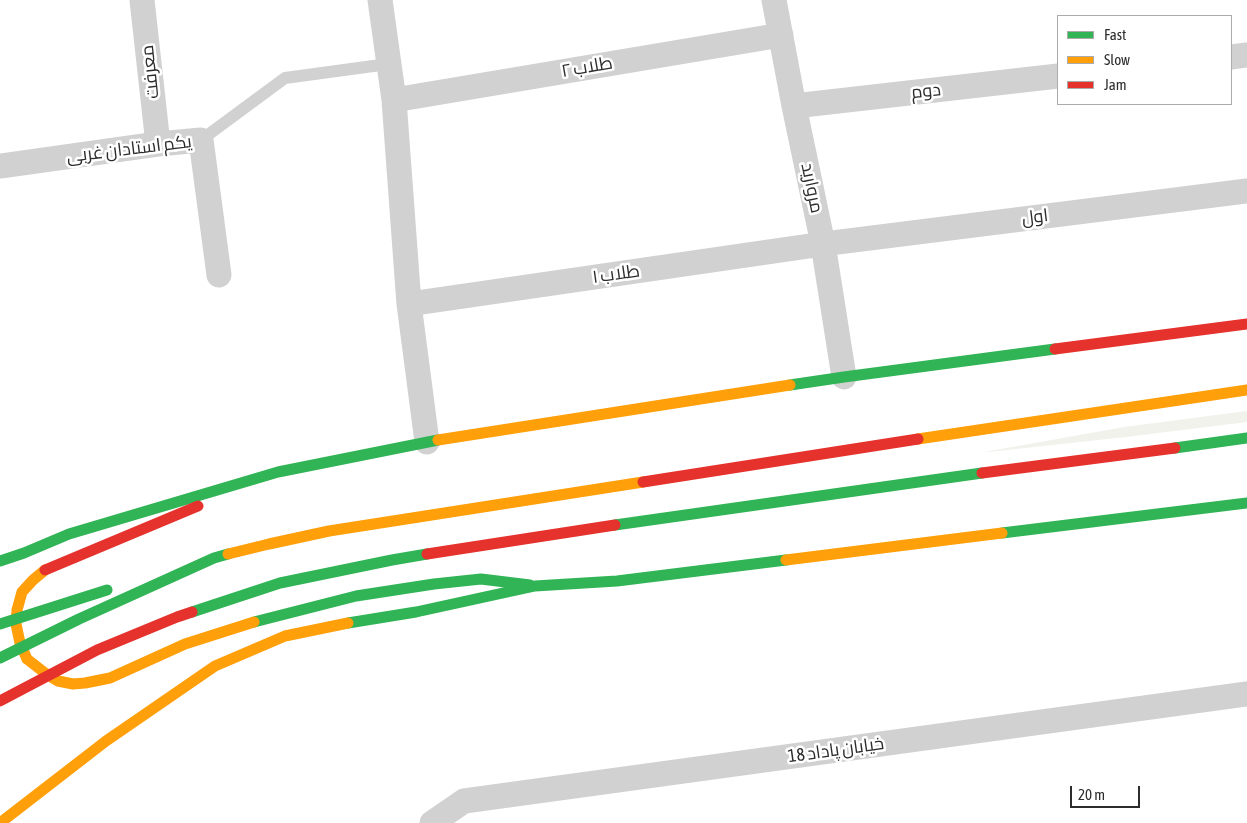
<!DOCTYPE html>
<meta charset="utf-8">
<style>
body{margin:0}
#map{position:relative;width:1247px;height:823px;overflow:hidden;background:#fff;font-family:"Asap Condensed",sans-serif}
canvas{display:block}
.legend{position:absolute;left:1057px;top:15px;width:175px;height:90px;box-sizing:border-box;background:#fff;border:1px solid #ababab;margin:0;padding:6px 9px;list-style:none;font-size:15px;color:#2c2c2c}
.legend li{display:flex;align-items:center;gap:10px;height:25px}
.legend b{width:25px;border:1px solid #ababab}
.scale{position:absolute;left:1070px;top:786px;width:70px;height:22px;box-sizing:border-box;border:2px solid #2c2c2c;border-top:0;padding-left:6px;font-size:15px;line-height:18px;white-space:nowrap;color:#2c2c2c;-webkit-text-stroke:4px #fff;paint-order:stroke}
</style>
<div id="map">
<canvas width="1247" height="823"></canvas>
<ul class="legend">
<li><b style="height:6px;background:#30b455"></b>Fast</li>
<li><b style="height:6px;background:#ff9f0a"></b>Slow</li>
<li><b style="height:6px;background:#e5322d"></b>Jam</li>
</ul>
<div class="scale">20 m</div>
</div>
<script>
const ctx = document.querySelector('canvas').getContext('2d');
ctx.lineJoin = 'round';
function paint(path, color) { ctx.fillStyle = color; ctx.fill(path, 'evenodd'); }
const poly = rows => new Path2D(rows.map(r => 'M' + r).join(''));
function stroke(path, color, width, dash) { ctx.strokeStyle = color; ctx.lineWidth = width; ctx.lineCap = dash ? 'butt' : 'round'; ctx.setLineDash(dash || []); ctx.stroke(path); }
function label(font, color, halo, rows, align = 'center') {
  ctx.font = font + ' "Asap Condensed",Cairo,sans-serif'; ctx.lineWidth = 5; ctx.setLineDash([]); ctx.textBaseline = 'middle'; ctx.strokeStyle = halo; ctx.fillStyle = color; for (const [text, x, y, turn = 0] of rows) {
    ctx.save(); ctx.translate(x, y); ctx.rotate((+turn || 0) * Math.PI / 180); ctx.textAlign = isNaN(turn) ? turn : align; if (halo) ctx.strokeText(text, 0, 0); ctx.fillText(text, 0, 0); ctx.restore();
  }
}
paint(poly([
 [1247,411,1247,422,1126,437,979,453,1124,427]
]), '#f0f2eb');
stroke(poly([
 [201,140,285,78,388,64]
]), '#d1d1d1', 12);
stroke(poly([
 [142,0,158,144],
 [380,0,394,100,409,304,427,442],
 [774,0,794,106,823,244,844,377],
 [1231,57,1247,55],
 [394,100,781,35],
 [794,106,1058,76],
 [0,166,158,144,201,140,219,275],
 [409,304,823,244,1247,191],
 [432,823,464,801,1247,694]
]), '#d1d1d1', 25);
stroke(poly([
 [790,385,844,377,1055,349],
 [1002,533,1247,503],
 [0,561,24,553,69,534,278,472,438,440],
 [254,622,356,596,434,584,481,579,530,585],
 [348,623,416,612,535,586,617,581,786,560]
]), '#30b455', 11);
stroke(poly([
 [438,440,790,385],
 [786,560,1002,533],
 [45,570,33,580,22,592,17,610,16,624,20,643,27,659,45,673,58,681,73,684,85,683,110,678,185,644,254,622],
 [0,823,106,741,215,666,285,636,348,623]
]), '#ff9f0a', 11);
stroke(poly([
 [1055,349,1247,324],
 [45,570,198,506]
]), '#e5322d', 11);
stroke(poly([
 [1175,448,1247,438],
 [615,525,982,473],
 [192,612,280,583,392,560,427,554],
 [0,624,107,590],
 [0,658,79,619,214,558,228,554]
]), '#30b455', 11);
stroke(poly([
 [918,439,1247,390],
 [228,554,269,544,329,531,643,482]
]), '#ff9f0a', 11);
stroke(poly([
 [982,473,1175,448],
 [643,482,918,439],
 [427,554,615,525],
 [0,701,97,650,177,617,192,612]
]), '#e5322d', 11);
label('18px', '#2c2c2c', '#fff', [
 ["طلاب ۲",587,67,-10],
 ["معرفت",150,72,-96],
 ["دوم",926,91,-6],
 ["یکم استادان غربی",129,149,-7],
 ["مروارید",812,188,78],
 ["اول",1035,217,-7],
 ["طلاب ۱",616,274,-8],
 ["خیابان پاداد 18",836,750,-8]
]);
</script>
